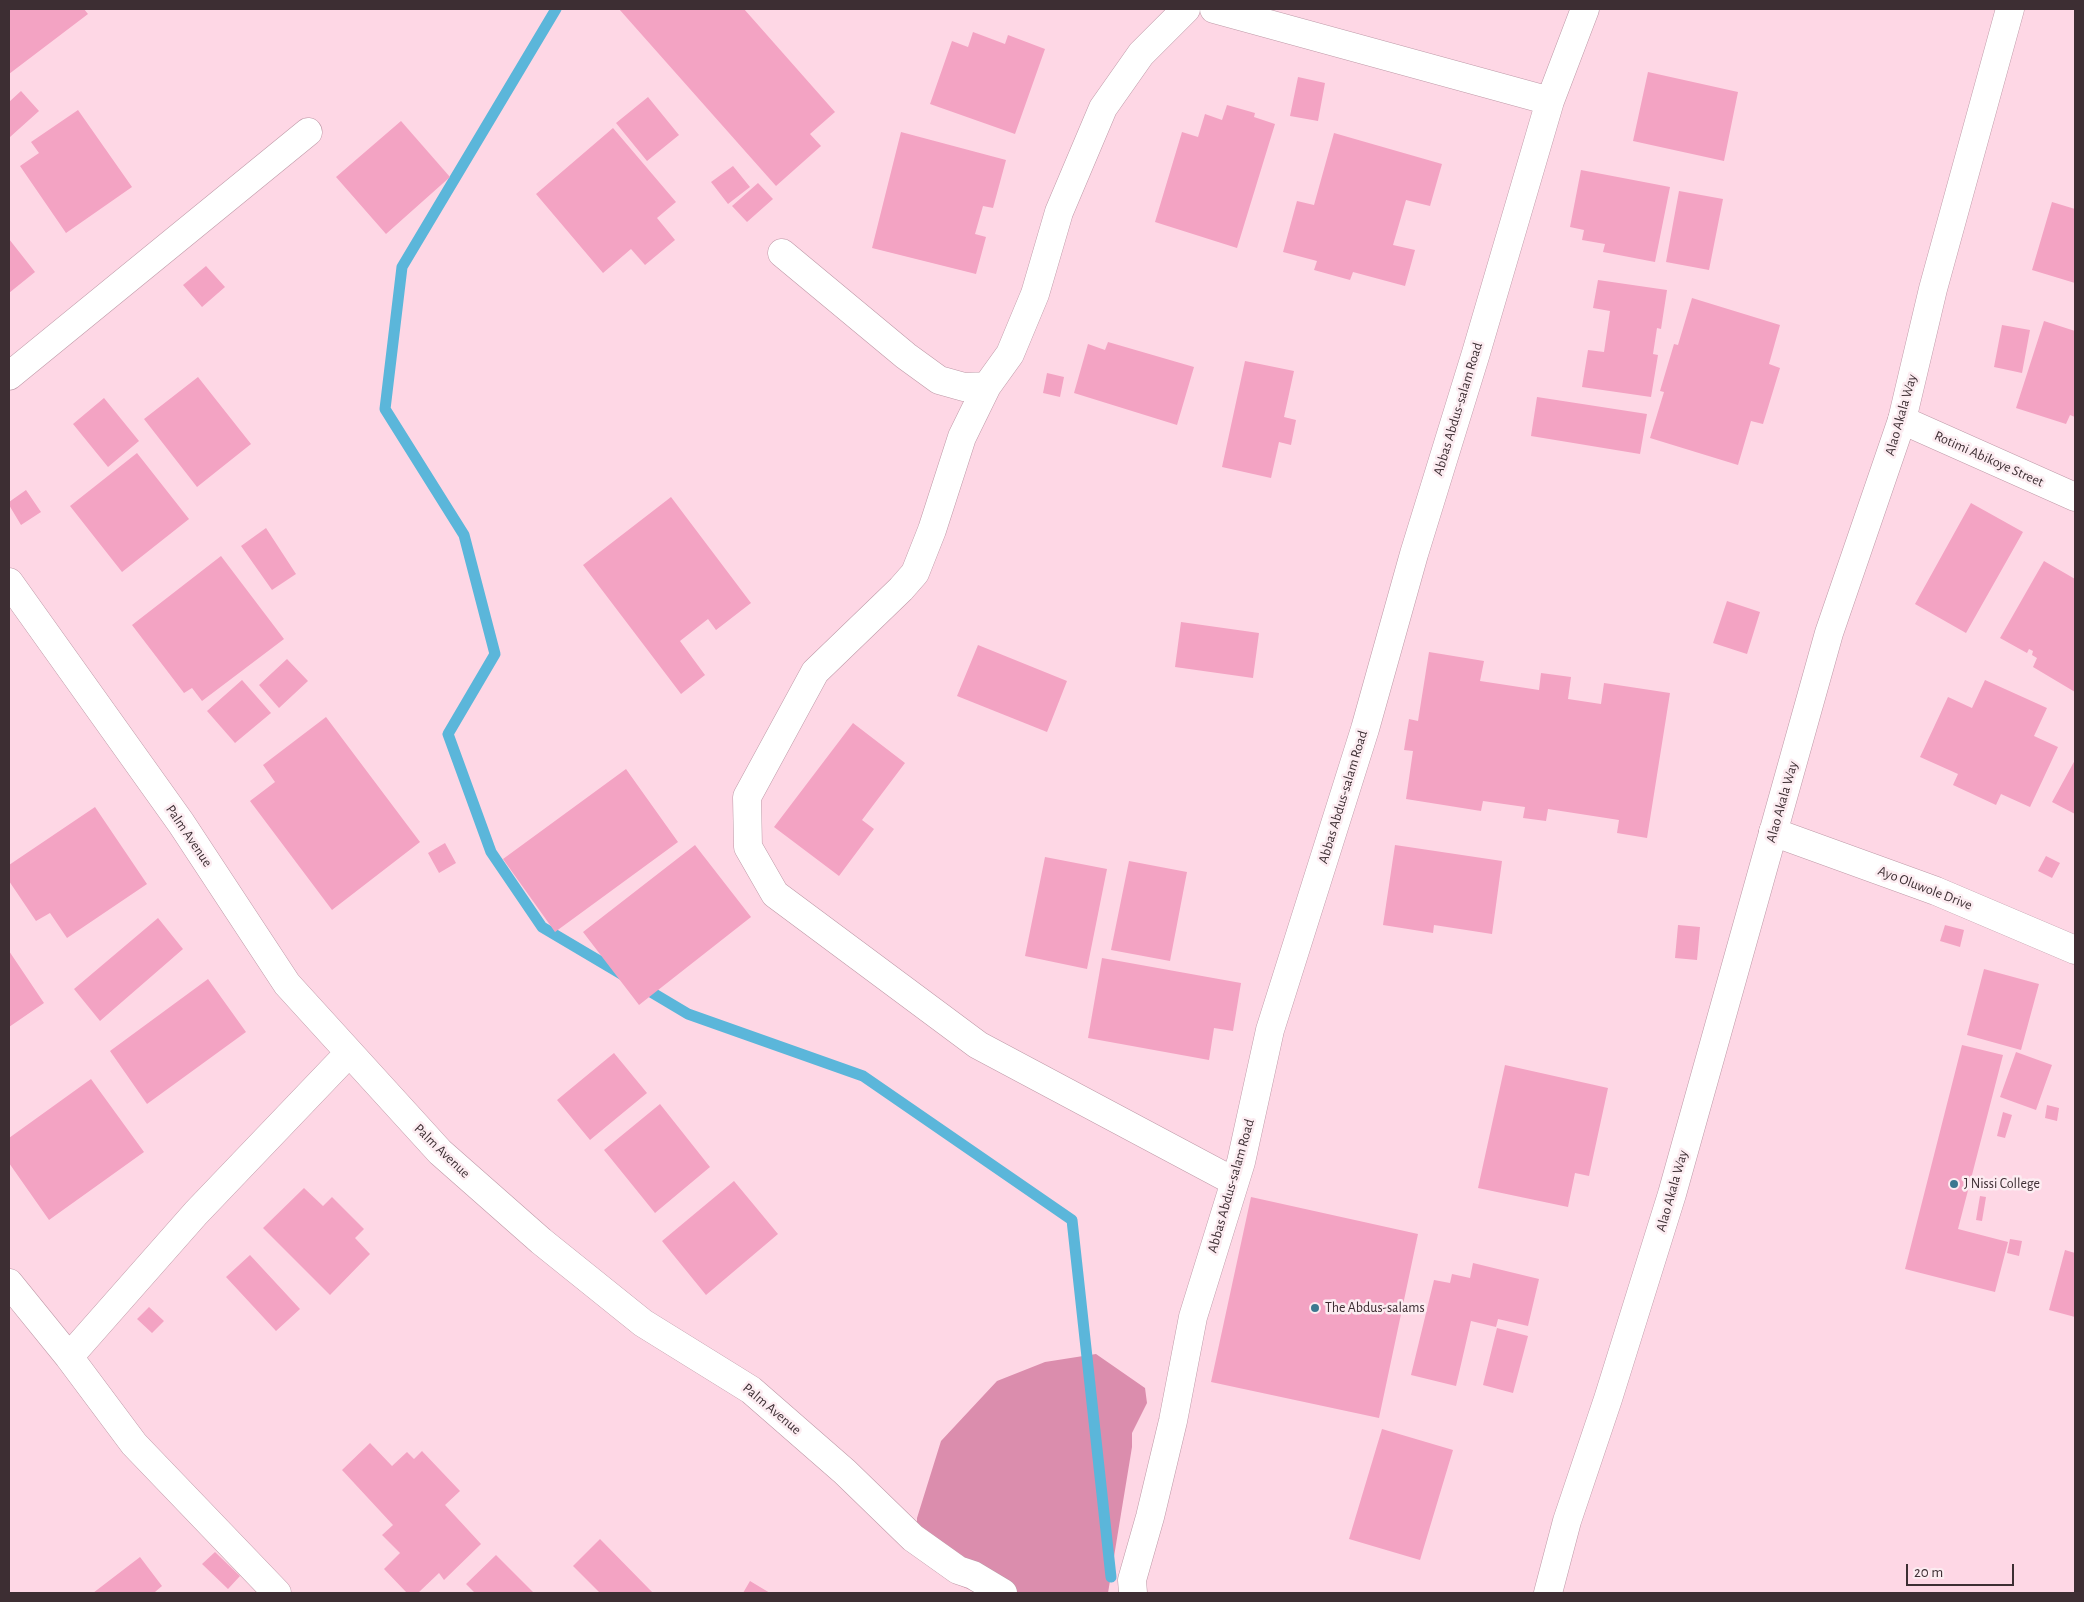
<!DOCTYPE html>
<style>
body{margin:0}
#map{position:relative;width:2084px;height:1602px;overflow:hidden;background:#fed7e5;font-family:"Alegreya Sans",sans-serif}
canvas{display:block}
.frame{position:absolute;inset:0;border:10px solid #3d2e33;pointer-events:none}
.scale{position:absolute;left:1906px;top:1564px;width:108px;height:22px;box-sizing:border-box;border:2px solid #3d2e33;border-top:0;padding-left:6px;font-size:15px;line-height:18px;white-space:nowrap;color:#3d2e33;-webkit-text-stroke:4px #fcecf1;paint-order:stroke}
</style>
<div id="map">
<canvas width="2084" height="1602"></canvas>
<div class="frame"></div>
<div class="scale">20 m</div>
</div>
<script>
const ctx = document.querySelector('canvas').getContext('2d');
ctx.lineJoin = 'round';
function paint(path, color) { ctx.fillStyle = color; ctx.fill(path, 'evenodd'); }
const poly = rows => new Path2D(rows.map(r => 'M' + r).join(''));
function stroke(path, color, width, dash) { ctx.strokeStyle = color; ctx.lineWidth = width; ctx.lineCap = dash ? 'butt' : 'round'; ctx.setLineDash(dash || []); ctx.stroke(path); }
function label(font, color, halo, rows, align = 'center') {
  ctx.font = font + ' "Alegreya Sans",sans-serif'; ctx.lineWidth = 5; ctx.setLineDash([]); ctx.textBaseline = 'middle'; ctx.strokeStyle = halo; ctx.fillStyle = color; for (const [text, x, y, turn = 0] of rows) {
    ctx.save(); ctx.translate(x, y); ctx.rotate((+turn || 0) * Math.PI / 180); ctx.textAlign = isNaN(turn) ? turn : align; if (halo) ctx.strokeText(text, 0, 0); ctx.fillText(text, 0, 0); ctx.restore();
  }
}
paint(poly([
 [1096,1354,1145,1388,1147,1403,1132,1433,1132,1447,1108,1593,977,1593,952,1582,917,1544,917,1518,941,1441,997,1381,1045,1362]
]), '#db8dad');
stroke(poly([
 [556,9,402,267,385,409,464,535,495,654,448,734,491,852,542,927,623,975],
 [641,986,688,1014,863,1076,1072,1220,1111,1577]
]), '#5bb6da', 11);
paint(poly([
 [9,9,84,9,88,14,9,74],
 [619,9,744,9,835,112,810,134,821,146,776,186],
 [973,32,1005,44,1008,35,1045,49,1015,134,930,104,952,41,968,47],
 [1648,72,1738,92,1724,161,1633,141],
 [1298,77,1325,83,1318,121,1290,116],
 [21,91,39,111,10,137,9,102],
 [648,97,679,135,647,161,616,123],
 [1227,105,1255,113,1254,117,1275,124,1237,248,1155,222,1182,132,1198,137,1205,114,1222,120],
 [78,110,132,187,66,233,20,166,39,153,31,142],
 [401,121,450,177,386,234,336,177],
 [613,128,676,202,657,218,675,240,645,265,631,249,603,273,536,194],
 [901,132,1006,160,993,208,983,206,975,234,986,237,976,274,872,248],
 [1334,133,1442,164,1430,206,1406,200,1393,245,1415,250,1405,286,1353,272,1350,280,1314,270,1317,261,1283,252,1297,201,1314,205],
 [733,166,750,187,728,204,711,182],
 [1581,170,1670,187,1655,262,1603,252,1605,244,1582,240,1584,230,1570,227],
 [758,183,773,199,747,222,732,206],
 [1679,191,1723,199,1709,270,1666,262],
 [2052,202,2075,209,2075,283,2032,270],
 [9,239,35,272,9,293],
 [206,266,225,287,202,307,183,285],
 [1598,280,1667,290,1661,329,1657,328,1653,354,1658,355,1651,397,1582,387,1588,350,1604,352,1610,311,1593,308],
 [1692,298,1780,325,1769,364,1780,368,1763,424,1751,421,1738,465,1650,438,1664,392,1660,391,1674,344,1678,345],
 [2044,321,2075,331,2075,417,2070,415,2066,424,2016,408],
 [2002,325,2030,330,2022,373,1994,367],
 [1108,342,1194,367,1177,425,1074,393,1088,344,1105,350],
 [1245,361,1294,371,1284,417,1296,420,1291,445,1279,442,1271,478,1222,467],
 [1047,373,1064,377,1060,397,1043,393],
 [198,377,251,444,197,487,144,419],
 [1537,397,1647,414,1640,454,1531,436],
 [104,398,139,441,108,467,73,424],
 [137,453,189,519,122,572,70,506],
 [26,490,41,512,21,525,9,505,9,502],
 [671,497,751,603,716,630,708,619,680,641,705,675,681,694,583,565],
 [1971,503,2023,532,1966,633,1915,604],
 [266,528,296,574,272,590,241,546],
 [221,556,284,639,202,701,192,688,184,693,132,625],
 [2044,561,2075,579,2075,692,2033,667,2037,658,2032,655,2033,651,2029,649,2027,653,2000,638],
 [1727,601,1760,612,1747,654,1713,643],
 [1181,622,1259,633,1253,678,1175,667],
 [978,645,1067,681,1047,732,957,696],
 [1429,652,1484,661,1480,681,1539,690,1541,673,1571,677,1568,699,1601,704,1604,683,1670,693,1647,838,1617,833,1619,820,1548,809,1546,821,1523,818,1525,807,1483,801,1481,811,1406,799,1413,751,1404,750,1409,719,1418,721],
 [287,659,308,681,279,708,259,685],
 [242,680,271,713,235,743,207,711],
 [1985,680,2047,708,2034,736,2058,747,2030,807,2001,794,1996,805,1953,785,1958,774,1920,757,1948,697,1972,708],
 [326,717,420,842,332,910,250,801,275,782,263,765],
 [853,723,905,763,862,820,874,829,839,876,774,827],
 [2075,760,2075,814,2052,802],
 [626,769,678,842,555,932,503,859],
 [95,807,147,884,67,938,50,913,36,921,9,881,9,865],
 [445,843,456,863,439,873,428,853],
 [695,845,751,917,639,1005,583,932],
 [1395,845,1502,861,1492,934,1434,925,1433,933,1383,925],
 [2046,856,2060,863,2052,878,2038,871],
 [1045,857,1107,869,1087,969,1025,956],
 [1129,861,1187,872,1170,961,1111,950],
 [158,918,183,949,100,1021,74,989],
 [1678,925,1700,927,1697,960,1675,958],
 [1945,925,1964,930,1960,947,1940,941],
 [9,951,44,1003,9,1027],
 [1102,958,1241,983,1233,1031,1214,1028,1209,1060,1088,1038],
 [1984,969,2039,984,2021,1050,1967,1035],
 [208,979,246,1032,147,1104,110,1051],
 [1962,1045,2003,1055,1958,1229,2008,1242,1995,1292,1905,1269],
 [2016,1052,2052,1065,2036,1110,2000,1097],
 [614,1053,647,1093,590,1140,557,1100],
 [1505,1065,1608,1088,1589,1176,1575,1173,1568,1207,1478,1188],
 [91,1079,144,1152,49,1220,9,1163,9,1138],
 [660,1104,710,1167,655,1213,604,1150],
 [2047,1105,2059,1108,2057,1121,2045,1118],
 [2003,1112,2012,1115,2005,1138,1997,1136],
 [734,1181,778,1234,706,1295,662,1241],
 [304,1188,323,1206,332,1197,364,1229,355,1238,370,1254,330,1295,263,1228],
 [1980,1196,1986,1197,1982,1221,1976,1220],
 [1251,1197,1418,1234,1379,1418,1211,1382],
 [2010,1239,2022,1241,2019,1256,2007,1253],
 [2065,1250,2075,1253,2075,1317,2049,1310],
 [250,1255,300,1309,276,1331,226,1277],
 [1473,1263,1539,1279,1528,1326,1498,1319,1496,1327,1471,1321,1456,1386,1411,1375,1434,1280,1450,1283,1452,1274,1470,1278],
 [149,1307,164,1321,152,1333,137,1319],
 [1497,1328,1528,1336,1513,1393,1483,1385],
 [1382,1429,1453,1450,1420,1560,1349,1539],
 [370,1443,392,1466,407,1452,414,1459,422,1451,460,1491,445,1505,481,1544,444,1580,439,1573,418,1593,407,1593,384,1569,400,1553,382,1535,393,1525,342,1470],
 [600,1539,653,1593,600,1593,573,1566],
 [215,1552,240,1576,228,1589,202,1564],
 [496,1555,534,1593,475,1593,466,1584],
 [140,1557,162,1586,155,1592,156,1593,93,1593],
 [750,1581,770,1593,743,1593]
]), '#f3a3c3');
const street = poly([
 [1186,9,1141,54,1103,108,1059,212,1035,294,1010,354,987,386,962,437,932,530,915,573,901,589,815,672,747,797,748,847,775,894,978,1045,1235,1182],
 [1214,9,1550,101],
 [782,253,906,356,939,380,964,387,987,386],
 [9,376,308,132],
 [1902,420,2075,497],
 [9,582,181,823,287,984,440,1152,541,1241,643,1323,751,1390,845,1472,913,1538,958,1570,973,1575,1003,1593],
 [1773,832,1936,891,2075,950],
 [9,1283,69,1357,134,1444,277,1593],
 [69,1357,196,1213,349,1053],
 [1133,1593,1132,1580,1150,1517,1173,1421,1193,1317,1241,1162,1270,1030,1365,729,1414,554,1476,353,1550,101,1585,9]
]);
const secondary = poly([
 [1548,1593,1567,1521,1608,1399,1672,1194,1829,633,1902,420,1933,289,2010,9]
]);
stroke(street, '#be99a7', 29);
stroke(secondary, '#be99a7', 29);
stroke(street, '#fff', 28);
stroke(secondary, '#fff', 28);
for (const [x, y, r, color] of [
 [1954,1184,5,"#3c7890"],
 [1315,1308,5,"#3c7890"]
]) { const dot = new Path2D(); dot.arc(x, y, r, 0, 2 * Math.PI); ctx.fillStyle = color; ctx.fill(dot); stroke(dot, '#fcecf1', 2); }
label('14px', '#3d2e33', '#fcecf1', [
 ["Abbas Abdus-salam Road",1458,409,-73],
 ["Alao Akala Way",1901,415,-74],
 ["Rotimi Abikoye Street",1989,459,24],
 ["Abbas Abdus-salam Road",1343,797,-73],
 ["Alao Akala Way",1782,802,-74],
 ["Palm Avenue",189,836,56],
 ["Ayo Oluwole Drive",1925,888,21],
 ["Palm Avenue",442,1151,44],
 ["Abbas Abdus-salam Road",1231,1186,-74],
 ["Alao Akala Way",1672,1191,-74],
 ["Palm Avenue",772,1409,40]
]);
label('14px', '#3d2e33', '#fcecf1', [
 ["J Nissi College",1964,1184],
 ["The Abdus-salams",1325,1308]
], 'left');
</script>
